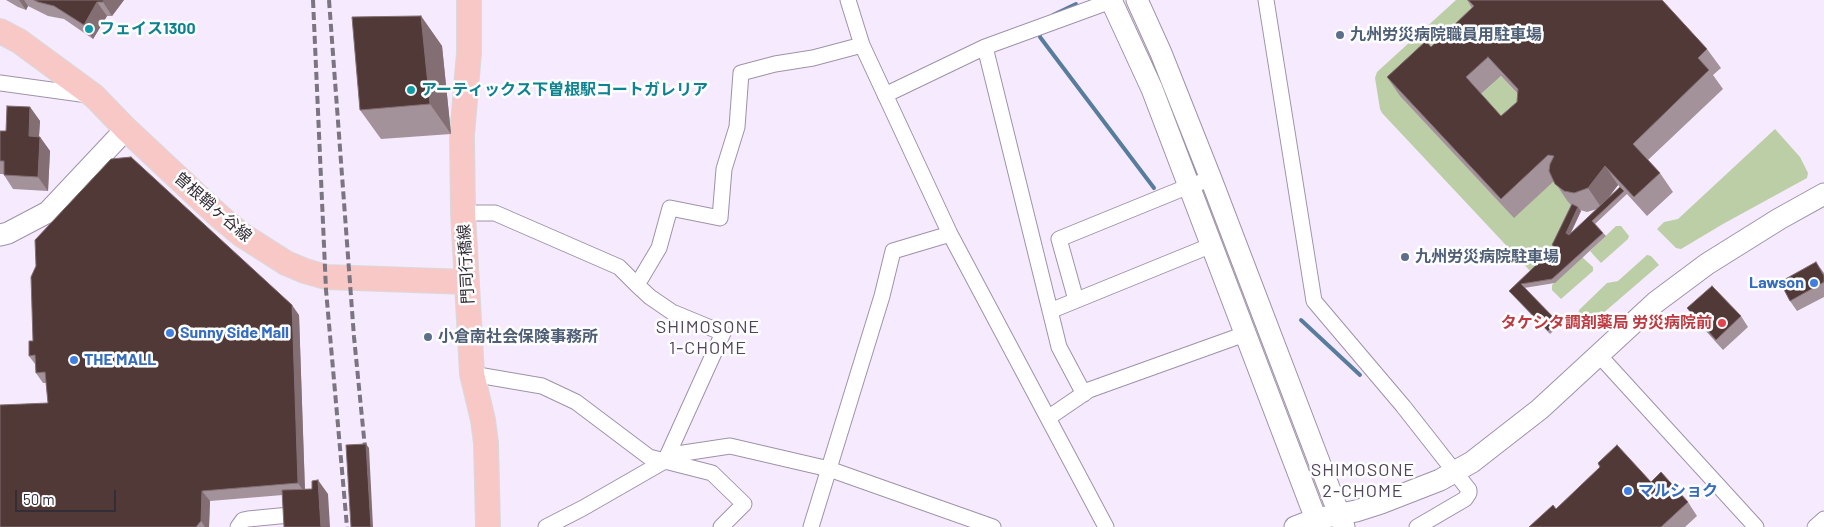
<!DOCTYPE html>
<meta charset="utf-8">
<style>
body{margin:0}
#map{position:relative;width:1824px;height:527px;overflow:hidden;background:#f6ebfe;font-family:Barlow,sans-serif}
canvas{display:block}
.scale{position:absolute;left:15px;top:490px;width:101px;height:22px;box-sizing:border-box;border:2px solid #322d36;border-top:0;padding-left:6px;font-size:15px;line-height:18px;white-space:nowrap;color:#322d36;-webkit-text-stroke:4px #fdfdfd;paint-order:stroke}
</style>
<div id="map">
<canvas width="1824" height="527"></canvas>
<div class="scale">50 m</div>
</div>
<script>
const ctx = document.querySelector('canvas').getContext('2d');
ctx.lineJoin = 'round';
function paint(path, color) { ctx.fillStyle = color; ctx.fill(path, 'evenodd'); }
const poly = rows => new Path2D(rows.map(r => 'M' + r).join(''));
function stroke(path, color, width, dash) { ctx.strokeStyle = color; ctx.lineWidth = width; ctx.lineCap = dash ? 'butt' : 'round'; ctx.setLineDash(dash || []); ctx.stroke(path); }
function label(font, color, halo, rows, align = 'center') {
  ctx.font = font + ' Barlow,"Noto Sans JP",sans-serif'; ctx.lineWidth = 5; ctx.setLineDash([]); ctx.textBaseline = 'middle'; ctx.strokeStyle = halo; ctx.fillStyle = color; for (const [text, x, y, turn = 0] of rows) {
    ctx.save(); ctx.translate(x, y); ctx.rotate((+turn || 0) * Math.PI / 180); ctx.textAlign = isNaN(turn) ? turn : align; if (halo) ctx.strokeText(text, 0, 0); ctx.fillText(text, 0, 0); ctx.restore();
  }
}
paint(poly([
 [1456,0,1494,0,1444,65,1561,174,1568,202,1575,208,1555,248,1533,274,1382,113,1380,109,1375,78,1377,72],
 [1501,76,1531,108,1515,135,1479,96],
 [1775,129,1800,157,1808,173,1807,178,1723,224,1681,249,1676,248,1657,229,1664,222,1678,219],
 [1616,226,1621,226,1629,236,1628,239,1601,263,1590,251],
 [1647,255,1651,256,1659,265,1587,327,1578,318,1579,310,1607,283,1618,281],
 [1582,257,1593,267,1593,271,1561,299,1552,290,1552,285]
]), '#bbcea6');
stroke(poly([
 [1053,15,1076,4],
 [1040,31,1040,37,1046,45,1154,188],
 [1301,320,1360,375]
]), '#587c9c', 4);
const street = poly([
 [848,0,862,45,950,234,1106,527],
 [1266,0,1314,301,1403,406,1469,490,1469,493,1465,499,1417,527],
 [985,47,1059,347,1084,394],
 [0,83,88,95],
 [885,95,985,47,1111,1],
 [463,213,495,213,619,267,637,285,659,248,670,208,720,218,724,169,737,127,741,73,775,64,813,58,862,45],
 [637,285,650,297,672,312,723,333,665,461],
 [1076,300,1059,239,1189,186,1211,179],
 [1050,311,1212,245],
 [1598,354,1756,527],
 [472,374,542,386,576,402,649,457,712,473,744,504,721,527],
 [1048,418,1089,390,1245,334],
 [238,527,243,520,248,519,300,514,308,519,311,527],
 [546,527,583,508,677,454,730,446,829,469,993,527],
 [811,527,882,296,893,251,950,234],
 [1815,527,1824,519]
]);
const secondary = poly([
 [1111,0,1152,89,1319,527],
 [1137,0,1161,53,1211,179,1344,527],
 [0,235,8,233,48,212,126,129],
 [1295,527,1316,519,1356,511,1381,503,1440,480,1472,462,1540,409,1656,302,1707,264,1779,219,1824,194]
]);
const primary = poly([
 [469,0,469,53,462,135,463,213,472,374,483,420,486,443,488,527],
 [0,31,19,41,94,96,126,129,219,216,242,235,286,263,305,271,326,277,467,282]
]);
stroke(street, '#9f92a8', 17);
stroke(secondary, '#9f92a8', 23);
stroke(primary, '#dad9db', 26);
stroke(street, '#fff', 15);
stroke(secondary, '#fff', 21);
stroke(primary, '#f8c8c7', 24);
stroke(poly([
 [313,0,326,290,347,527],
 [329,0,354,337,366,458]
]), '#7b7481', 4, [8, 4]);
paint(poly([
 [6,0,124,0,112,16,107,16,93,39,64,19,48,16,28,6,26,10,18,7],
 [1467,0,1662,0,1707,49,1721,68,1713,75,1723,89,1648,160,1660,173,1673,192,1647,216,1627,194,1595,224,1606,236,1555,283,1524,288,1557,321,1560,325,1550,334,1512,294,1509,291,1554,248,1552,245,1571,205,1568,202,1554,181,1514,218,1400,96,1387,77,1431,47,1472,8],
 [1501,76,1518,94,1517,102,1501,116,1481,94],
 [1618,185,1620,187,1609,197],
 [1597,209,1571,233,1581,211,1580,210,1587,212],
 [421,16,442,46,451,134,381,139,360,110],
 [30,107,40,121,39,137,40,137,50,151,48,191,13,189,4,175,4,174,0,174,0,131,6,131],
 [1816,262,1824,273,1824,297,1797,311,1790,301],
 [1687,308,1741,316,1748,327,1723,350,1695,319],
 [299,315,305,489,328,494,283,495,210,501,209,527,0,527,48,403,46,383,43,383,36,373,35,364,29,356],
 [1651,482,1688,502,1697,516,1685,527,1529,527,1556,509]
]), '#a4929a');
paint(poly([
 [19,0,24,0,28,6,26,10],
 [104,0,124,0,112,16,103,2],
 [97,2,107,16,93,39,84,25],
 [421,16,442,46,451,134,430,104],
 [30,107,40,121,38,150,29,136],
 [40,137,50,151,48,191,38,177],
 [1605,166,1618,185,1601,207,1588,188],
 [1578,207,1581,211,1569,236,1566,233],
 [292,305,299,315,305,493,298,483],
 [366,444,369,448,373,527,371,527],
 [318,480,328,494,330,527,321,527],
 [202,491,210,501,209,527,205,527,201,521]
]), '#826e73');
const building = poly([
 [34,0,104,0,103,2,97,2,84,25,54,6,38,2,34,0],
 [1468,0,1662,0,1707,49,1698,58,1709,70,1633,144,1660,173,1634,197,1605,166,1588,188,1574,193,1564,191,1555,184,1549,171,1550,164,1554,156,1548,155,1501,199,1387,77,1426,41,1431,47,1474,6,1468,0],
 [1488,57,1518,89,1517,102,1501,116,1466,77,1488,57],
 [421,16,430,104,360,110,352,17,421,16],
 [7,106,30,107,29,136,40,137,38,177,4,175,4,161,0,161,0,131,6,131,7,106],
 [131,157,292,305,298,483,202,491,201,521,196,527,0,527,0,405,48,403,45,372,36,373,35,355,29,356,29,341,33,341,31,277,36,266,35,240,111,159,131,157],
 [1620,187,1624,191,1592,221,1603,233,1552,279,1521,284,1557,321,1548,331,1509,291,1555,247,1552,245,1572,204,1578,207,1566,233,1569,235,1620,187],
 [1816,262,1824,276,1824,282,1790,301,1780,282,1816,262],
 [1712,286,1741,316,1716,340,1687,308,1712,286],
 [366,444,371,527,351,527,346,445,366,444],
 [1617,445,1651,482,1661,472,1688,502,1661,527,1529,527,1553,505,1556,509,1600,467,1598,463,1617,445],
 [318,480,321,527,284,527,282,490,312,489,312,481,318,480]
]);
paint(building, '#513937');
stroke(building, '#826e73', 1);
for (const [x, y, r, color] of [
 [89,29,5,"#0f9aa8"],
 [1340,35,5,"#5c6f8a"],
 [411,90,5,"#0f9aa8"],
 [1405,257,5,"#5c6f8a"],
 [1814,283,5,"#3f7fe0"],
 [1722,323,5,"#e0444e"],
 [170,333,5,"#3f7fe0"],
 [428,337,5,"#5c6f8a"],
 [74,360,5,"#3f7fe0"],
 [1628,491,5,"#3f7fe0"]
]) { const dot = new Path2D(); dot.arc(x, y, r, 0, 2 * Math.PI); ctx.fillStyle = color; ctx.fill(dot); stroke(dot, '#fdfdfd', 2); }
label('bold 16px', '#0d838f', '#fdfdfd', [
 ["フェイス1300",99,29],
 ["アーティックス下曽根駅コートガレリア",421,90]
], 'left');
label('bold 16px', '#4e5e75', '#fdfdfd', [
 ["九州労災病院職員用駐車場",1350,35],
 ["九州労災病院駐車場",1415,257],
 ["小倉南社会保険事務所",438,337]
], 'left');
label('16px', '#322d36', '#fdfdfd', [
 ["曽根鞘ヶ谷線",213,207,41],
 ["門司行橋線",466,264,-93]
]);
label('bold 16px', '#366cbe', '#fdfdfd', [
 ["Lawson",1804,283,"right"],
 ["Sunny Side Mall",180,333],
 ["THE MALL",84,360],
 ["マルショク",1638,491]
], 'left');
label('bold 16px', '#be3a42', '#fdfdfd', [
 ["タケシタ調剤薬局 労災病院前",1712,323]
], 'right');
ctx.letterSpacing = '1px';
label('18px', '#504458', '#fdfdfd', [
 ["SHIMOSONE",708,327],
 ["1-CHOME",708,348],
 ["SHIMOSONE",1363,470],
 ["2-CHOME",1363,491]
]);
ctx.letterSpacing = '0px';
</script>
